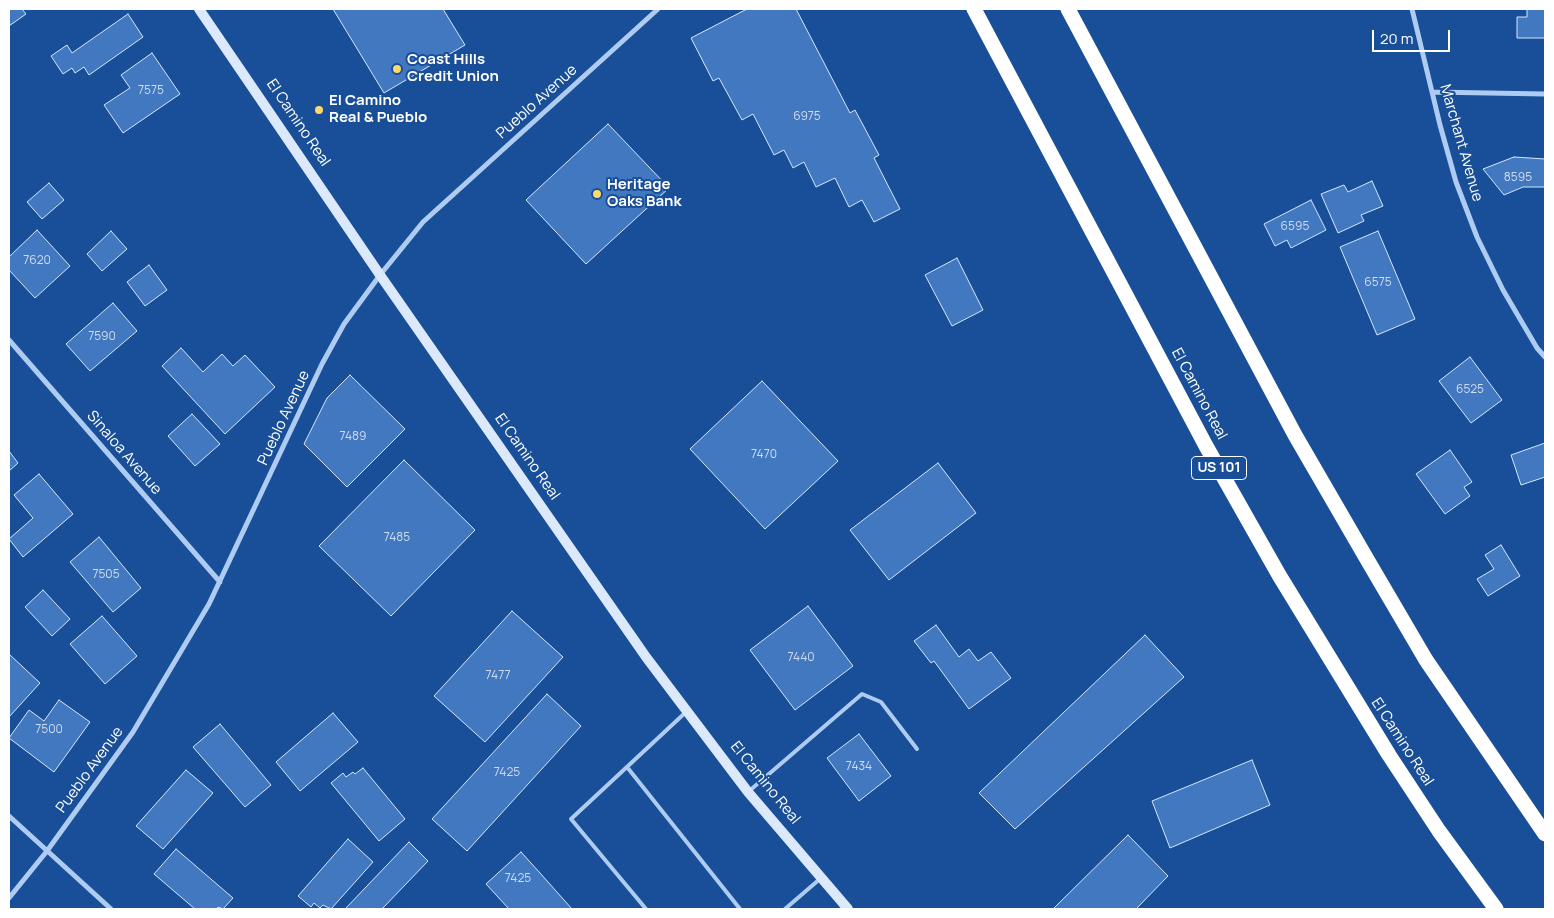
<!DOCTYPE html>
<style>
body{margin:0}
#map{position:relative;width:1554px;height:918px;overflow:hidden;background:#194f98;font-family:Manrope,sans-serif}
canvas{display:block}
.frame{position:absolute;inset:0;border:10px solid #fff;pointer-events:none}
.scale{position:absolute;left:1372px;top:30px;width:78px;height:22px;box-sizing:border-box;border:2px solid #fff;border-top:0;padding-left:6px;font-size:15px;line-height:18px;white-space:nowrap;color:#fff;-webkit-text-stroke:4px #194f98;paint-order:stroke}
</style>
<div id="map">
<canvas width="1554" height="918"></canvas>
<div class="frame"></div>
<div class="scale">20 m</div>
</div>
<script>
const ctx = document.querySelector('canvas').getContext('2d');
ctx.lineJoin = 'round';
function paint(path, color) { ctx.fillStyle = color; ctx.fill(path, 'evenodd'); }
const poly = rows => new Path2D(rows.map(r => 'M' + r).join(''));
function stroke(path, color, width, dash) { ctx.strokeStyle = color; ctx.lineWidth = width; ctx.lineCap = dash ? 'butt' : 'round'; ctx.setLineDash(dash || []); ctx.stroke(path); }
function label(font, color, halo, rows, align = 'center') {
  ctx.font = font + ' Manrope,sans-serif'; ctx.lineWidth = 4; ctx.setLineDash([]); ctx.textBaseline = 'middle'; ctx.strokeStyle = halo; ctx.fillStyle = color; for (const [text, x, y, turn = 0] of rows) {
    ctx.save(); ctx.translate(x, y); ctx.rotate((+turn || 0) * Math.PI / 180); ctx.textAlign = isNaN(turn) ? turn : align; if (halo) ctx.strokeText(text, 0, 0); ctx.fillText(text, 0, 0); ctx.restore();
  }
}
const building = poly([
 [9,9,22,9,26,14,9,26,9,9],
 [333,9,443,9,465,45,384,93,333,9],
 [747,9,796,9,850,113,855,110,879,155,874,158,900,209,874,222,862,200,849,207,835,178,816,187,804,162,793,168,784,150,774,155,753,114,742,120,719,78,713,81,691,38,747,9],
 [1527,9,1545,9,1545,38,1517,38,1517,17,1527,17,1527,9],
 [128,14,143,37,89,75,84,67,75,73,72,68,63,74,51,56,67,45,72,53,128,14],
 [152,53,180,94,123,133,104,105,130,88,121,75,152,53],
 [608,124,669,188,586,264,526,200,608,124],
 [1514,157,1545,159,1545,187,1523,187,1504,195,1483,169,1514,157],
 [1372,181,1383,206,1361,215,1364,221,1338,233,1321,194,1344,185,1348,192,1372,181],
 [49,183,64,200,42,219,27,202,49,183],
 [1311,200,1326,230,1291,248,1287,240,1275,246,1264,224,1311,200],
 [37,230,70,266,35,298,9,270,9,257,37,230],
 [111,231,127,249,102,271,87,254,111,231],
 [1378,231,1415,319,1377,335,1340,247,1378,231],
 [957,258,983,310,952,326,925,275,957,258],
 [149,265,167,290,145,306,127,282,149,265],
 [113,303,137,331,90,371,66,344,113,303],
 [181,348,203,372,222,354,233,366,245,355,275,387,225,434,162,366,181,348],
 [1470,357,1502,400,1471,423,1439,381,1470,357],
 [350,375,405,429,347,487,304,444,327,398,350,375],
 [762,381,838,461,765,529,690,449,762,381],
 [192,414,220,444,195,466,168,436,192,414],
 [1545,443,1545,477,1521,485,1511,455,1545,443],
 [1450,450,1472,482,1464,487,1470,496,1445,514,1416,474,1450,450],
 [9,451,18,463,9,471,9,451],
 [404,460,475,530,391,616,319,546,404,460],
 [938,463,976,513,889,580,850,530,938,463],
 [39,474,73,514,23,557,9,539,33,518,14,495,39,474],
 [99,537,141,588,113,612,70,562,99,537],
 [1501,545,1520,576,1488,596,1477,579,1494,569,1485,555,1501,545],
 [43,590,70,619,52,636,25,607,43,590],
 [808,606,853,666,795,710,750,650,808,606],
 [512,611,563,657,485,742,434,696,512,611],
 [102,616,137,656,105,684,70,644,102,616],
 [936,625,959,657,969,649,978,661,991,652,1011,678,969,709,934,661,931,663,914,641,936,625],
 [1145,635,1184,677,1015,829,979,793,1145,635],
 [9,654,40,683,9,717,9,654],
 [547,694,581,726,467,851,432,819,547,694],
 [59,700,90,722,54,772,9,738,29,710,44,721,59,700],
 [333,713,358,742,300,791,276,762,333,713],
 [220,724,271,785,245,807,193,747,220,724],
 [859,734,891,776,859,801,827,758,859,734],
 [1252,760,1270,805,1170,848,1152,801,1252,760],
 [363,768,405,819,379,841,331,783,343,773,346,777,353,772,355,774,363,768],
 [186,770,213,793,163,849,136,826,186,770],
 [1128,835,1168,876,1136,909,1053,909,1128,835],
 [348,839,373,862,331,909,323,905,320,908,314,903,311,907,298,896,348,839],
 [409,842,428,861,382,909,345,909,409,842],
 [176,849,233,898,223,909,218,907,216,909,195,909,154,874,176,849],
 [521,852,540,873,572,909,509,909,486,884,521,852]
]);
paint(building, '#4278c0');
stroke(building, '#d5e6fc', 1);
stroke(poly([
 [627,767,740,909],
 [748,792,862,694,881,702,917,749],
 [646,909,571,819,686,712],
 [785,909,821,878]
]), '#aecbf1', 4);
stroke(poly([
 [1412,9,1440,125,1456,182,1477,237,1503,290,1537,348,1545,357],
 [1432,92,1545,94],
 [9,340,220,582],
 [9,816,111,909],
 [9,898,47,851,133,732,209,604,322,364,344,324,380,275,423,222,658,9]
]), '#aecbf1', 5);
stroke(poly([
 [199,9,380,275,646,657,748,792,848,909]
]), '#dce9fc', 10);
stroke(poly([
 [974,9,1206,446,1279,575,1389,755,1439,831,1496,909],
 [1068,9,1295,435,1368,561,1426,660,1545,834]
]), '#fff', 15);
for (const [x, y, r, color] of [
 [397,69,5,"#ffd76d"],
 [319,110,5,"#ffd76d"],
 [597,194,5,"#ffd76d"]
]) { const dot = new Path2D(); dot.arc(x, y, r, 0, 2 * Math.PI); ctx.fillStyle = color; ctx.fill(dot); stroke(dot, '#194f98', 2); }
label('12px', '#d0ddef', null, [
 ["7575",151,91],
 ["6975",807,117],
 ["8595",1518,178],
 ["6595",1295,227],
 ["7620",37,261],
 ["6575",1378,283],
 ["7590",102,337],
 ["6525",1470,390],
 ["7489",353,437],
 ["7470",764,455],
 ["7485",397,538],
 ["7505",106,575],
 ["7440",801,658],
 ["7477",498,676],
 ["7500",49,730],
 ["7434",859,767],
 ["7425",507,773],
 ["7425",518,879]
]);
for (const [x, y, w] of [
 [1219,468,55]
]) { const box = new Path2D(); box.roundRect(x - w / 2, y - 11.5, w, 23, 4); ctx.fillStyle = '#194f98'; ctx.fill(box); stroke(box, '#fff', 1); }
label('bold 14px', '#fff', null, [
 ["US 101",1219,468]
]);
label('bold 15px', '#fff', '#194f98', [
 ["Coast Hills",407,60],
 ["Credit Union",407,77],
 ["El Camino",329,101],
 ["Real & Pueblo",329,118],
 ["Heritage",607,185],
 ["Oaks Bank",607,202]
], 'left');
label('15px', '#fff', '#194f98', [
 ["Pueblo Avenue",537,102,-42],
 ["El Camino Real",298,123,56],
 ["Marchant Avenue",1461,143,74],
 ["El Camino Real",1199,394,62],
 ["Pueblo Avenue",284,418,-65],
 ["Sinaloa Avenue",124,453,49],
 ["El Camino Real",527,457,55],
 ["El Camino Real",1402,742,57],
 ["Pueblo Avenue",90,770,-54],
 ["El Camino Real",765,783,51]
]);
</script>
